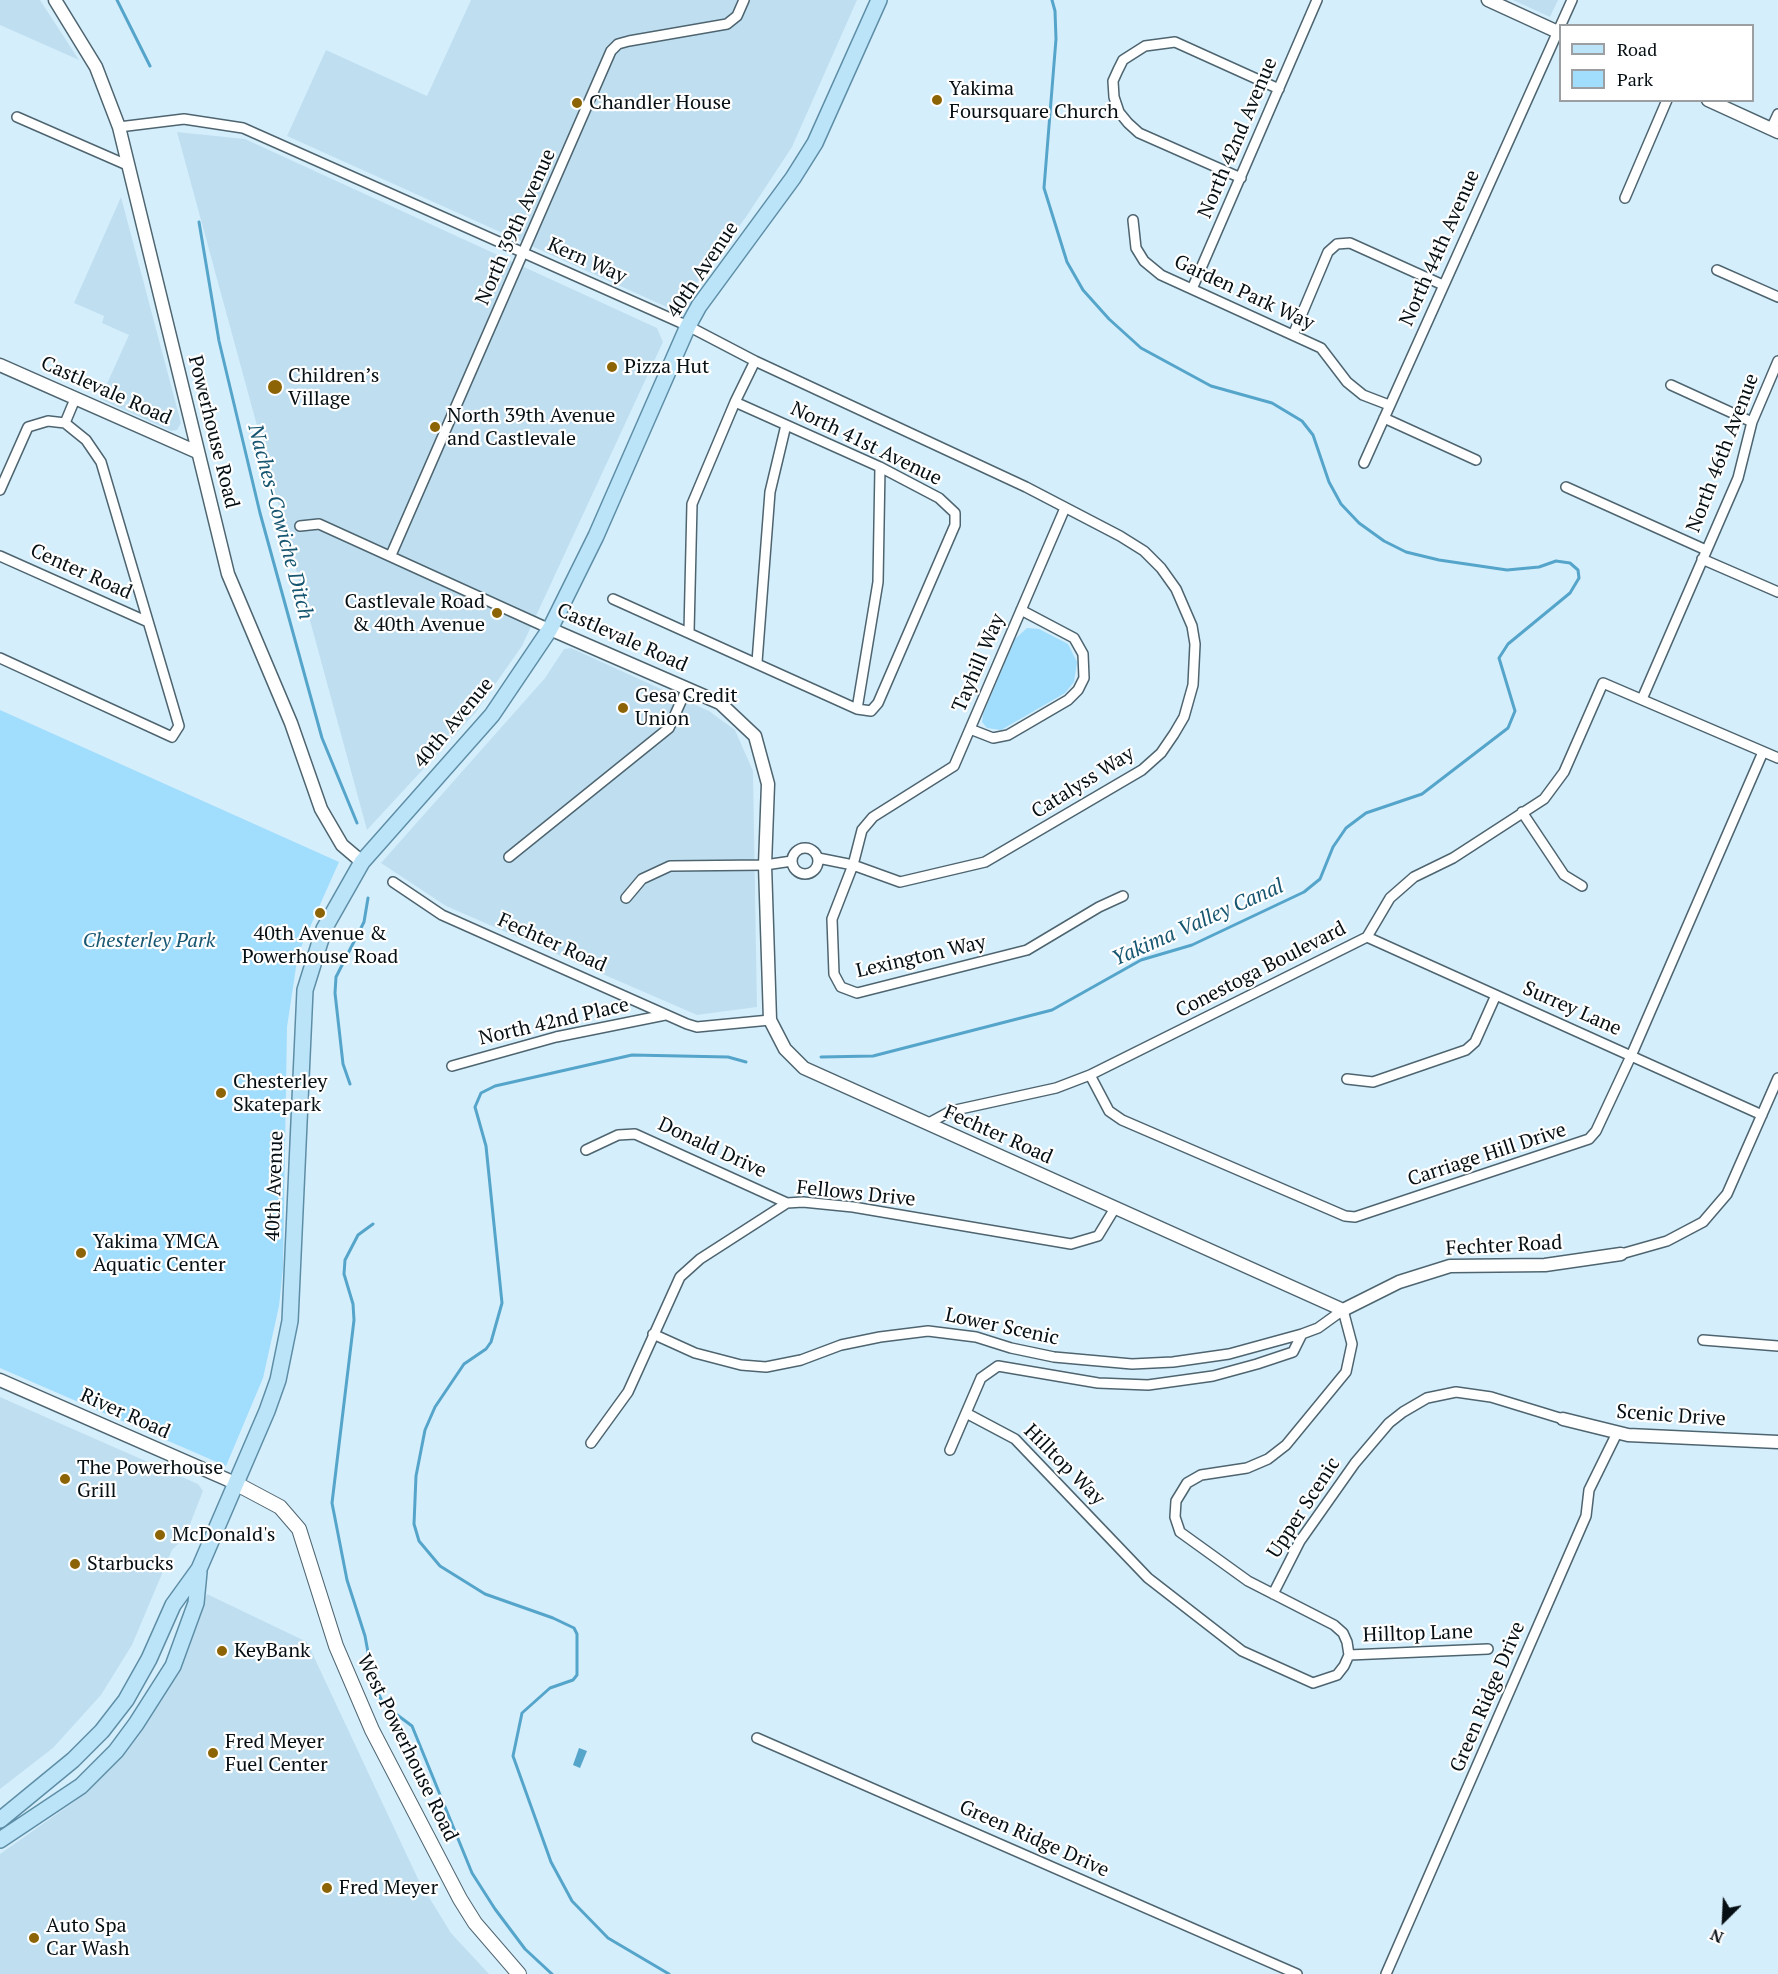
<!DOCTYPE html>
<meta charset="utf-8">
<style>
body{margin:0}
#map{position:relative;width:1778px;height:1974px;overflow:hidden;background:#d5eefc;font-family:"PT Serif",serif}
canvas{display:block}
.legend{position:absolute;left:1559px;top:24px;width:195px;height:78px;box-sizing:border-box;background:#fff;border:2px solid #9b9fa1;margin:0;padding:8px 10px;list-style:none;font-size:18px;color:#060f13}
.legend li{display:flex;align-items:center;gap:12px;height:30px}
.legend b{width:30px;border:2px solid #9b9fa1}
.north{position:absolute;left:1694px;top:1890px;width:60px;height:60px;-webkit-text-stroke:4px #fff;paint-order:stroke;rotate:204deg;font-size:16px;font-weight:700;line-height:24px;text-align:center;color:#060f13}
.north::after{content:'';display:block;margin:auto;width:21px;height:27px;background:#060f13;clip-path:polygon(50% 0,100% 100%,50% 72%,0 100%)}
</style>
<div id="map">
<canvas width="1778" height="1974"></canvas>
<ul class="legend">
<li><b style="height:8px;background:#bbe4f9"></b>Road</li>
<li><b style="height:16px;background:#a1ddfc"></b>Park</li>
</ul>
<div class="north">N</div>
</div>
<script>
const ctx = document.querySelector('canvas').getContext('2d');
ctx.lineJoin = 'round';
function paint(path, color) { ctx.fillStyle = color; ctx.fill(path, 'evenodd'); }
const poly = rows => new Path2D(rows.map(r => 'M' + r).join(''));
function stroke(path, color, width, dash) { ctx.strokeStyle = color; ctx.lineWidth = width; ctx.lineCap = dash ? 'butt' : 'round'; ctx.setLineDash(dash || []); ctx.stroke(path); }
function label(font, color, halo, rows, align = 'center') {
  ctx.font = font + ' "PT Serif",serif'; ctx.lineWidth = 4.5; ctx.setLineDash([]); ctx.textBaseline = 'middle'; ctx.strokeStyle = halo; ctx.fillStyle = color; for (const [text, x, y, turn = 0] of rows) {
    ctx.save(); ctx.translate(x, y); ctx.rotate((+turn || 0) * Math.PI / 180); ctx.textAlign = isNaN(turn) ? turn : align; if (halo) ctx.strokeText(text, 0, 0); ctx.fillText(text, 0, 0); ctx.restore();
  }
}
paint(poly([
 [0,0,40,0,79,60,0,25],
 [471,0,857,0,792,147,746,217,683,301,669,308,287,136,326,50,427,96],
 [1513,0,1558,0,1550,17],
 [177,132,245,139,657,328,663,342,522,646,475,713,367,830],
 [121,197,181,423,177,430,171,431,100,399,129,335,102,323,104,316,74,303],
 [571,648,709,711,735,730,753,771,757,1007,697,1015,446,906,381,863,545,678,564,649],
 [0,1397,198,1484,203,1491,185,1537,172,1550,132,1645,101,1695,53,1748,0,1789],
 [207,1594,307,1642,419,1881,451,1933,489,1974,0,1974,0,1854,78,1799,133,1738,176,1670]
]), '#bfdff1');
paint(poly([
 [1027,628,1039,629,1068,644,1077,662,1074,682,1065,693,1001,730,987,728,982,722,983,714,1015,639],
 [0,710,339,862,298,954,287,1027,283,1268,279,1306,263,1378,226,1466,0,1368]
]), '#a1ddfc');
paint(poly([
 [579,1748,587,1751,580,1768,573,1765]
]), '#55a5cb');
stroke(poly([
 [117,0,150,66],
 [199,222,219,341,260,513,322,738,357,823],
 [821,1057,873,1056,1052,1010,1141,960,1192,945,1304,892,1320,879,1333,847,1346,828,1366,813,1422,794,1508,728,1515,711,1499,658,1508,644,1570,593,1579,578,1578,570,1570,563,1556,561,1539,567,1507,570,1439,560,1406,552,1384,541,1359,523,1341,504,1329,482,1313,435,1302,421,1272,403,1211,386,1141,348,1109,319,1083,290,1067,262,1044,188,1056,39,1055,11,1052,0],
 [350,1084,343,1064,335,993,336,977,364,922,368,898],
 [373,1224,358,1235,345,1260,344,1274,353,1304,354,1320,332,1503,347,1580,365,1636,374,1685,384,1705,412,1726,472,1873,495,1909,525,1949,552,1974],
 [669,1974,608,1938,572,1901,551,1862,513,1756,522,1713,550,1688,573,1680,577,1675,577,1634,574,1628,553,1618,485,1594,440,1566,419,1541,414,1524,416,1476,425,1430,435,1407,464,1364,486,1349,491,1342,502,1303,486,1146,475,1107,481,1093,495,1086,632,1055,728,1057,746,1062]
]), '#55a5cb', 3);
const minor = poly([
 [17,117,127,165],
 [119,127,184,119,243,128,688,326,755,361,1026,487,1120,536,1144,551,1161,568,1176,589,1192,626,1195,644,1193,685,1184,717,1174,734,1161,753,1142,770,985,862,900,882,853,865,818,858],
 [1771,129,1778,114],
 [1241,178,1139,133,1128,123,1119,112,1114,97,1113,81,1118,70,1123,60,1145,46,1175,42,1279,89],
 [1625,198,1667,100],
 [1133,220,1136,248,1144,261,1161,275,1321,348,1347,382,1363,395,1389,405],
 [1717,270,1778,297],
 [1192,289,1317,0],
 [1293,335,1328,252,1337,244,1350,243,1443,285],
 [1671,385,1752,422],
 [1384,418,1476,460],
 [65,423,75,399],
 [1364,463,1572,0],
 [1566,487,1706,550],
 [0,490,28,427,48,421,65,423,86,440,101,462,179,726,172,737,0,658],
 [1065,508,954,766,873,817,862,830,853,865,832,919,834,974,841,987,857,993,1027,950,1099,907,1123,896],
 [300,526,319,524,550,629],
 [391,555,611,51,618,44,629,41,727,24,737,16,744,0],
 [0,556,148,622],
 [1702,559,1778,592],
 [613,599,857,709,871,711,878,703,955,525,955,513,939,498,880,467,735,402],
 [689,632,692,504,735,402,755,361],
 [757,662,770,492,786,425],
 [1642,699,1738,478,1752,422,1778,361],
 [857,709,878,582,880,467],
 [970,729,993,738,1008,735,1068,700,1078,690,1084,678,1083,654,1074,638,1021,610],
 [1522,812,1564,875,1582,886],
 '792 861a13 13 0 1 1 26 0a13 13 0 1 1-26 0Z',
 [509,857,669,728,687,688],
 [393,882,442,915,687,1024,697,1027,770,1020],
 [626,898,642,879,670,866,765,865,792,861],
 [1367,937,1762,1115],
 [452,1066,556,1037,665,1015],
 [1090,1075,1109,1111,1122,1120,1345,1216,1355,1217,1589,1139,1596,1131,1631,1056,1763,752],
 [1347,1079,1373,1082,1466,1050,1475,1042,1496,995],
 [927,1124,951,1111,1056,1088,1090,1075,1367,937,1390,898,1414,877,1453,858,1544,799,1564,772,1603,683,1778,758],
 [586,1150,618,1135,635,1134,787,1203],
 [1621,1254,1667,1241,1703,1222,1727,1194,1778,1078],
 [653,1334,695,1353,741,1365,766,1367,801,1360,841,1345,880,1337,928,1331,976,1337,1011,1348,1054,1357,1132,1364,1173,1362,1229,1354,1302,1334,1318,1328,1343,1310,1352,1344,1346,1372,1286,1445,1268,1459,1247,1468,1201,1475,1187,1483,1176,1501,1175,1517,1180,1532,1248,1581,1334,1625,1343,1633,1347,1642,1349,1655,1344,1666,1337,1675,1313,1683,1242,1651,1148,1578,1015,1439,966,1413],
 [1703,1340,1778,1346],
 [591,1443,628,1392,680,1277,700,1259,787,1203,803,1202,853,1207,1071,1244,1098,1236,1115,1208],
 [950,1450,981,1378,998,1366,1098,1383,1148,1385,1213,1376,1257,1364,1293,1352,1302,1334],
 [1273,1594,1300,1541,1355,1463,1389,1423,1403,1412,1427,1398,1456,1392,1491,1397,1563,1419],
 [1349,1655,1488,1649],
 [757,1738,1297,1974],
 [1386,1974,1586,1516,1589,1490,1617,1433]
]);
const tertiary = poly([
 [55,0,96,67,119,127,228,574,291,723,321,809,342,845,362,862],
 [1488,0,1560,33],
 [1708,100,1778,132],
 [0,365,197,452],
 [550,629,720,703,755,736,768,784,765,865,770,1020,785,1049,804,1068,1343,1310,1399,1282,1450,1266,1545,1265,1621,1254],
 [0,1380,235,1483],
 [1563,1419,1628,1435,1778,1442]
]);
const secondary = poly([
 [235,1483,280,1507,299,1529,336,1646,372,1730,460,1899,475,1923,519,1974]
]);
const primary = poly([
 [0,1820,73,1760,102,1731,126,1700,149,1659,173,1605,199,1569,267,1411,278,1380,290,1321,305,990,324,929,362,862,492,715,550,629,596,536,688,326,699,306,793,178,815,143,879,0],
 [0,1840,81,1786,116,1751,136,1724,173,1666,196,1603,199,1572]
]);
stroke(minor, '#4e6570', 12);
stroke(tertiary, '#4e6570', 15);
stroke(secondary, '#4e6570', 16);
stroke(primary, '#5e8ea6', 18);
stroke(minor, '#fff', 9);
stroke(tertiary, '#fff', 12);
stroke(secondary, '#fff', 14);
stroke(primary, '#bbe4f9', 15);
for (const [x, y, r, color] of [
 [937,100,6,"#8c6405"],
 [577,103,6,"#8c6405"],
 [612,367,6,"#8c6405"],
 [275,387,8,"#8c6405"],
 [435,427,6,"#8c6405"],
 [497,613,6,"#8c6405"],
 [623,708,6,"#8c6405"],
 [320,913,6,"#8c6405"],
 [221,1093,6,"#8c6405"],
 [81,1253,6,"#8c6405"],
 [65,1479,6,"#8c6405"],
 [160,1535,6,"#8c6405"],
 [75,1564,6,"#8c6405"],
 [222,1651,6,"#8c6405"],
 [213,1753,6,"#8c6405"],
 [327,1888,6,"#8c6405"],
 [34,1938,6,"#8c6405"]
]) { const dot = new Path2D(); dot.arc(x, y, r, 0, 2 * Math.PI); ctx.fillStyle = color; ctx.fill(dot); stroke(dot, '#fff', 2); }
label('20px', '#060f13', '#fff', [
 ["Yakima",949,89],
 ["Foursquare Church",949,112],
 ["Chandler House",589,103],
 ["Pizza Hut",624,367],
 ["Children’s",288,376],
 ["Village",288,399],
 ["North 39th Avenue",447,416],
 ["and Castlevale",447,439],
 ["Castlevale Road",485,602,"right"],
 ["& 40th Avenue",485,625,"right"],
 ["Gesa Credit",635,696],
 ["Union",635,719],
 ["40th Avenue &",320,934,"center"],
 ["Powerhouse Road",320,957,"center"],
 ["Chesterley",233,1082],
 ["Skatepark",233,1105],
 ["Yakima YMCA",93,1242],
 ["Aquatic Center",93,1265],
 ["The Powerhouse",77,1468],
 ["Grill",77,1491],
 ["McDonald's",172,1535],
 ["Starbucks",87,1564],
 ["KeyBank",234,1651],
 ["Fred Meyer",225,1742],
 ["Fuel Center",225,1765],
 ["Fred Meyer",339,1888],
 ["Auto Spa",46,1926],
 ["Car Wash",46,1949]
], 'left');
label('20px', '#060f13', '#fff', [
 ["North 42nd Avenue",1238,138,-67],
 ["North 39th Avenue",516,227,-66],
 ["North 44th Avenue",1440,248,-66],
 ["Kern Way",587,261,24],
 ["40th Avenue",703,270,-56],
 ["Garden Park Way",1244,293,25],
 ["Castlevale Road",106,391,24],
 ["Powerhouse Road",213,432,76],
 ["North 41st Avenue",866,444,26],
 ["North 46th Avenue",1723,453,-69],
 ["Center Road",81,572,24],
 ["Castlevale Road",622,638,24],
 ["Tayhill Way",979,663,-67],
 ["40th Avenue",454,723,-50],
 ["Catalyss Way",1083,783,-32],
 ["Fechter Road",552,943,24],
 ["Lexington Way",921,957,-13],
 ["Conestoga Boulevard",1261,970,-27],
 ["Surrey Lane",1572,1009,24],
 ["North 42nd Place",554,1022,-13],
 ["Fechter Road",998,1135,24],
 ["Donald Drive",712,1148,25],
 ["Carriage Hill Drive",1487,1155,-18],
 ["40th Avenue",275,1186,-88],
 ["Fellows Drive",856,1194,6],
 ["Fechter Road",1504,1246,-3],
 ["Lower Scenic",1002,1327,12],
 ["River Road",125,1414,24],
 ["Scenic Drive",1671,1416,4],
 ["Hilltop Way",1064,1465,45],
 ["Upper Scenic",1304,1508,-57],
 ["Hilltop Lane",1418,1634,-2],
 ["Green Ridge Drive",1488,1697,-67],
 ["West Powerhouse Road",407,1748,64],
 ["Green Ridge Drive",1034,1839,24]
]);
label('italic 20px', '#185772', '#fff', [
 ["Chesterley Park",149,941]
]);
label('italic 21px', '#165671', '#fff', [
 ["Naches-Cowiche Ditch",280,522,75],
 ["Yakima Valley Canal",1198,923,-24]
]);
</script>
